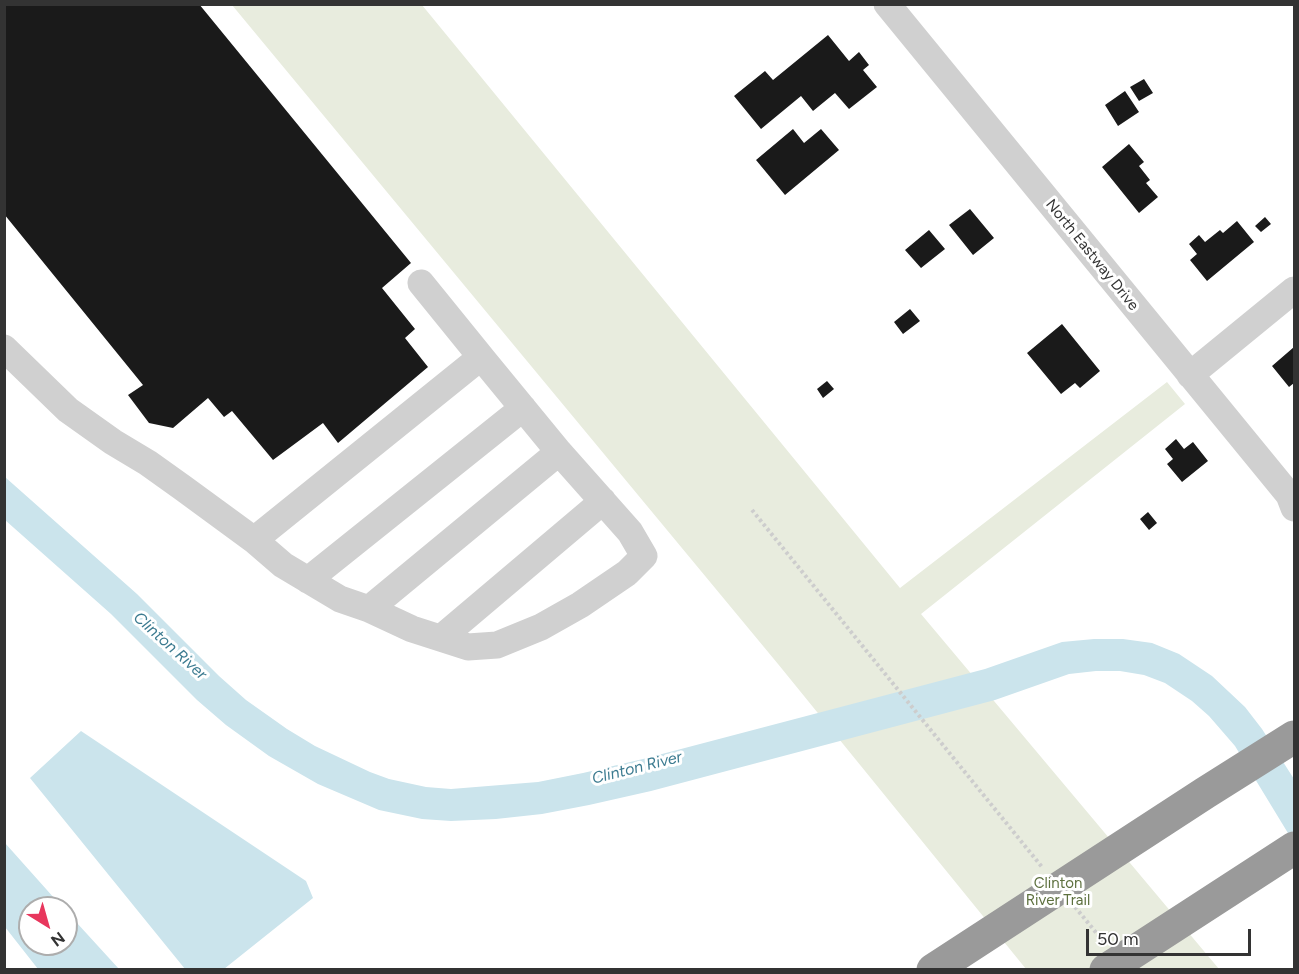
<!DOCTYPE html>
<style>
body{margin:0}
#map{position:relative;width:1299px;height:974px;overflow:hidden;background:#fff;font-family:Figtree,sans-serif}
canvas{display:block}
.frame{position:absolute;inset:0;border:6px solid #333;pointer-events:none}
.north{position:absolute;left:18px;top:896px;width:60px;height:60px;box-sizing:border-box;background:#fff;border:2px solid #adadad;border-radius:50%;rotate:143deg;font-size:16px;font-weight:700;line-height:24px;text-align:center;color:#333}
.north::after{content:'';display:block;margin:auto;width:21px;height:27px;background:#e8375d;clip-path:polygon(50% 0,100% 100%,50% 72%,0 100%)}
.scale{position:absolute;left:1086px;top:929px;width:165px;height:27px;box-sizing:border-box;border:3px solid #333;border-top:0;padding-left:8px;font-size:18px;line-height:21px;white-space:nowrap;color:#333;-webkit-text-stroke:4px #fff;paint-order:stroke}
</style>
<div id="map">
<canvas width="1299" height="974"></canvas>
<div class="frame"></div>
<div class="north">N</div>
<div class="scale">50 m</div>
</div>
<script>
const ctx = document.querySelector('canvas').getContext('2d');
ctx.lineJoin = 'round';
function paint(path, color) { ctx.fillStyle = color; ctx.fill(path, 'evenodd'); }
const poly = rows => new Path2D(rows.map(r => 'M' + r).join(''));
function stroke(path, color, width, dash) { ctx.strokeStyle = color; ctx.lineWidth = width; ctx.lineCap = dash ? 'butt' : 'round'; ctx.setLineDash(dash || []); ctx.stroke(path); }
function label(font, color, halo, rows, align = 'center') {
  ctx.font = font + ' Figtree,sans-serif'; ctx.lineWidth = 6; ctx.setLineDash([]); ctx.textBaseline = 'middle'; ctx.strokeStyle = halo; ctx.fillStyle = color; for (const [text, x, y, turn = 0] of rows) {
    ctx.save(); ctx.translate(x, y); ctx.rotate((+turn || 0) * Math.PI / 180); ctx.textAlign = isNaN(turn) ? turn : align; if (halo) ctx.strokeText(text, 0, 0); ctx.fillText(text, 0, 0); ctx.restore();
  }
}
paint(poly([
 [232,5,422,5,900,588,1167,382,1185,404,921,614,1219,969,1026,969,778,664]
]), '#e8ecde');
paint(poly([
 [5,477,137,594,219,676,246,700,287,729,315,746,370,772,389,779,426,787,451,789,538,782,583,773,643,759,985,669,1062,642,1094,639,1123,639,1152,643,1179,654,1212,676,1245,707,1262,729,1294,779,1294,843,1235,746,1209,716,1192,701,1165,683,1144,675,1120,671,1096,671,1069,674,995,700,651,791,589,805,542,814,496,819,451,821,422,819,379,810,318,784,269,756,226,725,197,700,111,614,5,520],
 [81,731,306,881,313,898,224,969,185,969,30,778],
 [5,843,63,908,30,908,30,944,66,944,66,911,119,969,38,969,5,927]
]), '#cbe4ec');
paint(poly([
 [4,4,199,4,411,263,382,288,415,329,405,338,428,367,338,443,323,423,273,460,232,411,224,417,208,398,173,428,149,423,128,395,143,385,4,214],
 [828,35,849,61,859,52,869,65,863,70,877,87,849,109,835,93,813,111,801,96,761,129,734,96,765,71,773,80],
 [1144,79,1153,93,1139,101,1130,87],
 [1125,91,1139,112,1118,126,1105,105],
 [793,129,804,143,821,129,839,150,785,195,756,160],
 [1129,144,1144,162,1139,166,1150,180,1146,183,1158,197,1139,213,1102,167],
 [970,209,994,238,973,255,949,225],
 [1265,217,1271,224,1261,232,1255,226],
 [1237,221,1254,242,1207,281,1190,260,1197,254,1189,244,1199,235,1205,242,1220,230,1223,233],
 [929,230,945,249,921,268,905,250],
 [910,309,920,321,903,334,894,322],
 [1062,324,1100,371,1080,388,1075,383,1061,394,1027,353],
 [1294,347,1294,383,1289,387,1272,366],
 [827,381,834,389,823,398,817,389],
 [1176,439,1184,449,1193,442,1208,461,1182,482,1167,464,1173,459,1165,449],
 [1148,512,1157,523,1149,530,1140,519]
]), '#1a1a1a');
stroke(poly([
 [752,510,1042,867],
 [1075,907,1103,941]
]), '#cdcdcd', 4, [3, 3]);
stroke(poly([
 [887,4,1289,495,1294,508],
 [421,283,481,357],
 [4,348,68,410,113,442,148,463,183,488,254,540,283,565,340,599,369,609,412,629,468,647,497,645,541,627,580,605,627,573,644,556,630,532,559,452,481,357,254,540],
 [1190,375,1294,290],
 [308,580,523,408],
 [369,609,559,452],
 [441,638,603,501]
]), '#d0d0d0', 27);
stroke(poly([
 [933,970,1205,793,1294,737],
 [1106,970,1294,848]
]), '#9a9a9a', 33);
label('15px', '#333', '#fff', [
 ["North Eastway Drive",1092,255,51]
]);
label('15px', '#5d703e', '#fff', [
 ["Clinton",1058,884],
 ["River Trail",1058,901]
]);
label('italic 16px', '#3c7b90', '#fff', [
 ["Clinton River",170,646,42],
 ["Clinton River",637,768,-14]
]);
</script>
